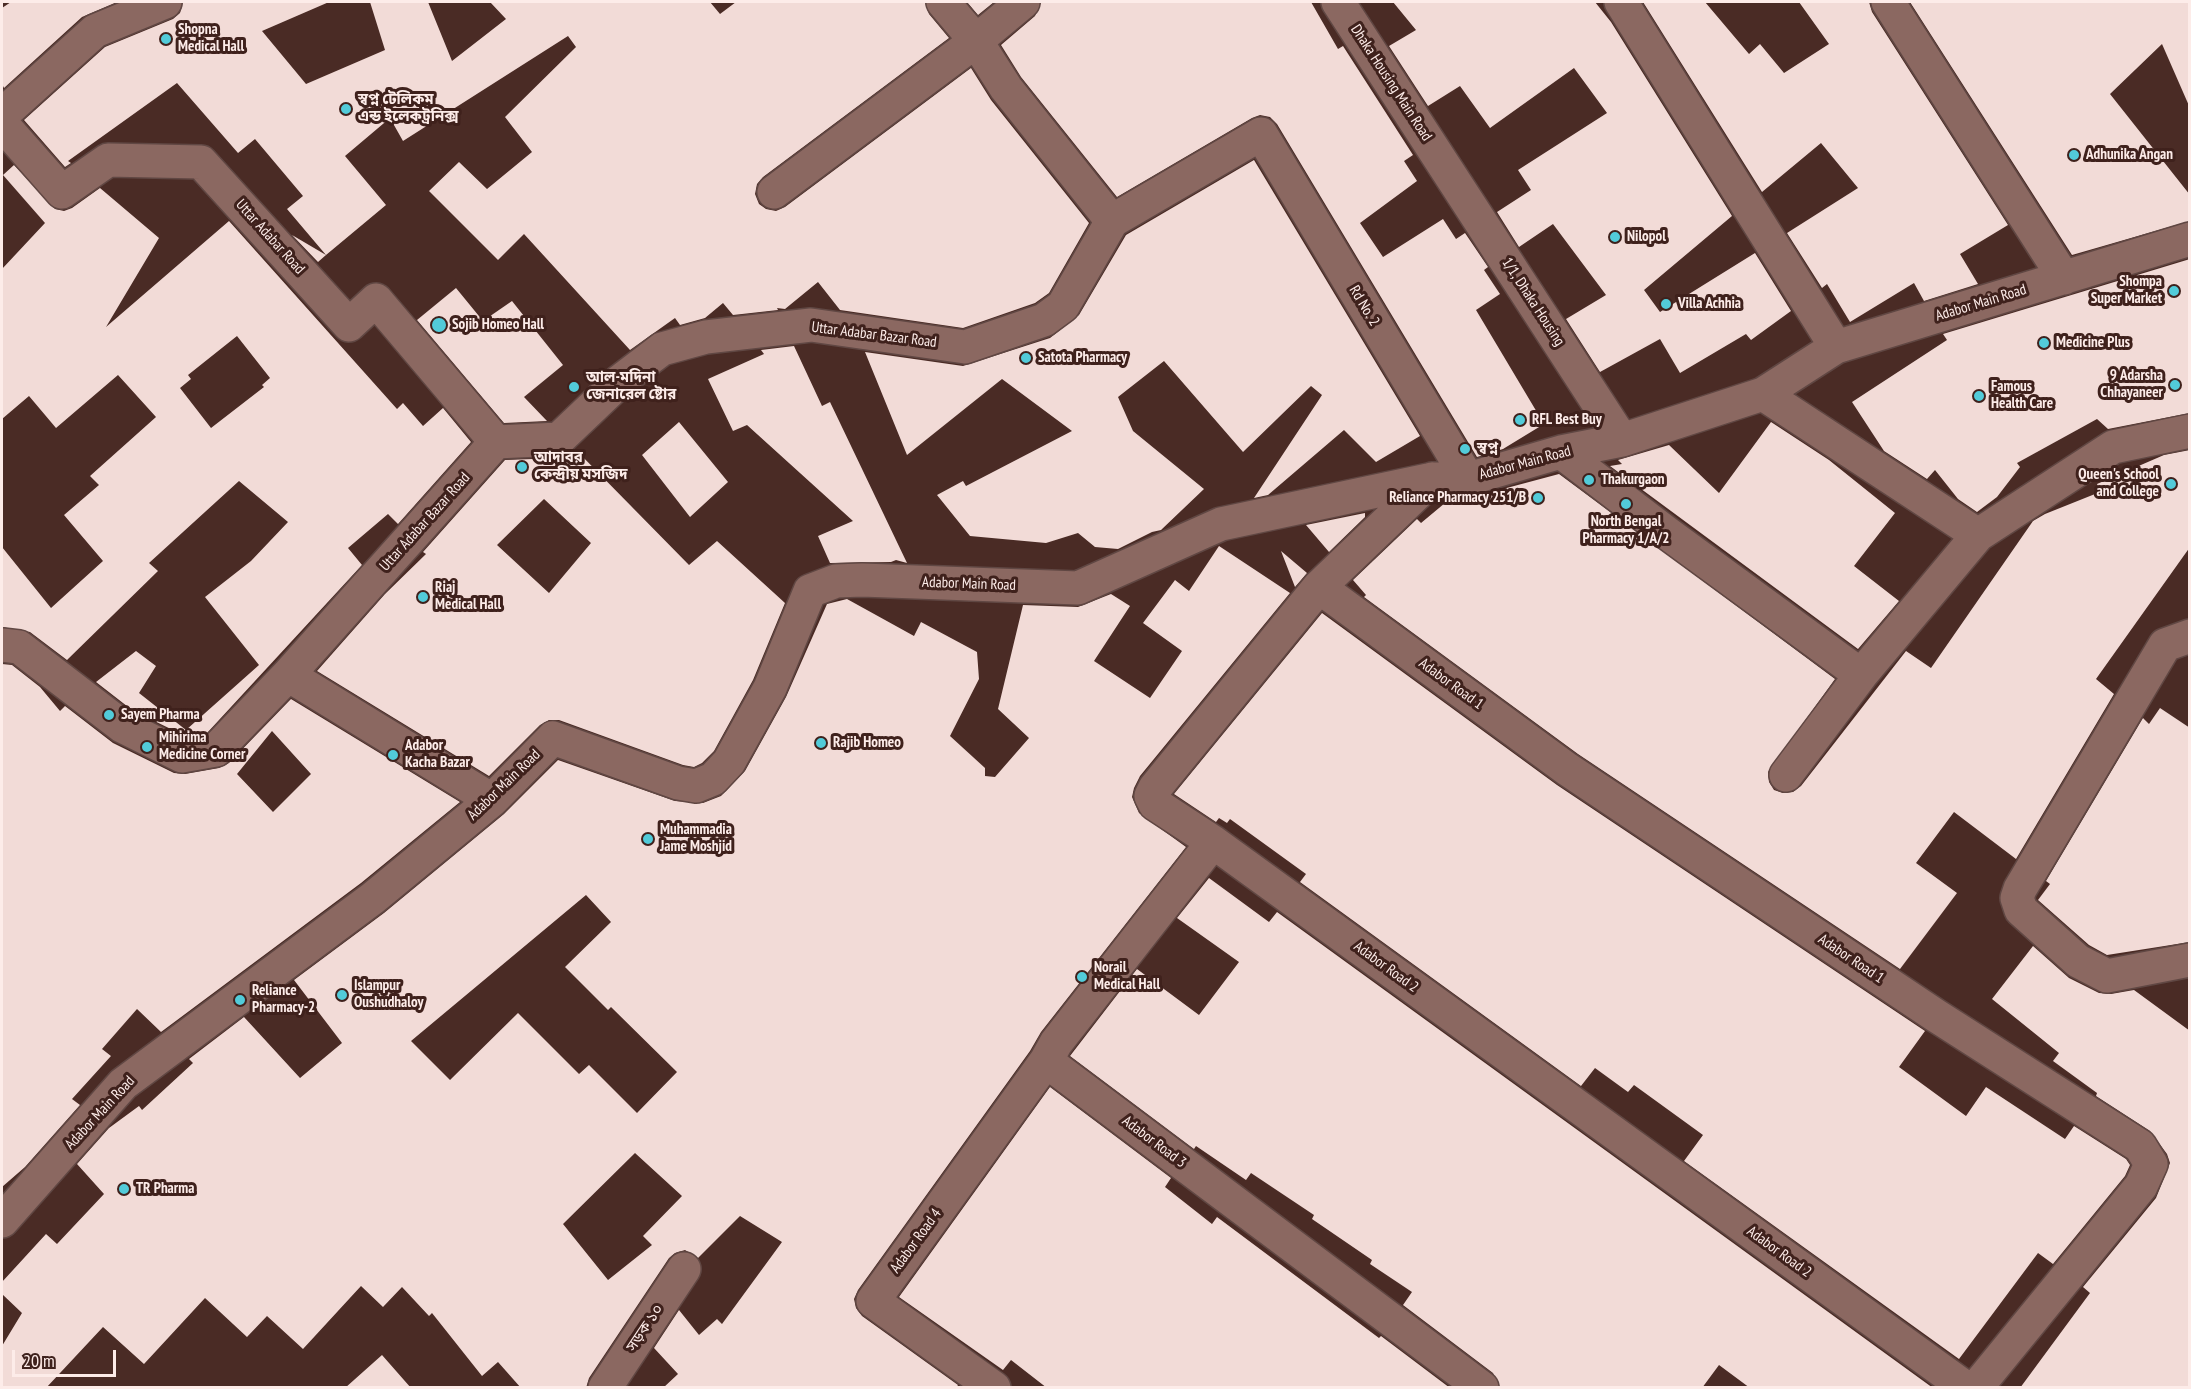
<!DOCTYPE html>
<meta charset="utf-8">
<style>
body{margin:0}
#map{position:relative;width:2191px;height:1389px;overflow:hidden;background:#4a2b25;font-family:"PT Sans Narrow",sans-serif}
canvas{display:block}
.frame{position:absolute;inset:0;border:3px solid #fdece9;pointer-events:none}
.scale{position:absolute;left:12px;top:1350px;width:104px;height:27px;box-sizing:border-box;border:3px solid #fdece9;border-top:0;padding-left:8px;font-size:18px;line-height:21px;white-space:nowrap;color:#fdece9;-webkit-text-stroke:4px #3f211c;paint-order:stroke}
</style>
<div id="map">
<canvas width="2191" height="1389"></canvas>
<div class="frame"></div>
<div class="scale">20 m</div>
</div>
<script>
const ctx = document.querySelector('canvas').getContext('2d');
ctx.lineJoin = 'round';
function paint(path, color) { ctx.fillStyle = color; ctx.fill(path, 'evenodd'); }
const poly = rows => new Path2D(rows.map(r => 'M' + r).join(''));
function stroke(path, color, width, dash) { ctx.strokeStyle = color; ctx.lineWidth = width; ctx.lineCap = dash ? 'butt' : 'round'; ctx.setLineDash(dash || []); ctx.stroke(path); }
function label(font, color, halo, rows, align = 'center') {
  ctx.font = font + ' "PT Sans Narrow","Noto Sans Bengali",sans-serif'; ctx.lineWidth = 6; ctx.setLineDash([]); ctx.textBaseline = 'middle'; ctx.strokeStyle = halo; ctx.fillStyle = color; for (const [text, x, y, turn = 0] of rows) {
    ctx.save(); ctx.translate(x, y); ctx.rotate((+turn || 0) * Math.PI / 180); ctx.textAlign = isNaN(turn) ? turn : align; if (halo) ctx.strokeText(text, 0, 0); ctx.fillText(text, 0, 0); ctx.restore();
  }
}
paint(poly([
 [11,2,117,2,82,17,4,88,2,84,2,8],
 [183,2,329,2,262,31,306,84,385,50,370,2,428,2,452,61,506,19,490,2,710,2,720,14,736,2,925,2,929,14,949,38,763,177,757,184,755,194,759,204,766,209,776,211,785,207,971,68,991,100,1089,223,1049,293,1035,303,963,328,840,310,818,282,785,309,777,308,778,310,733,315,723,303,705,318,680,325,675,318,630,350,524,234,498,260,429,191,459,162,487,189,532,152,505,117,576,47,568,36,403,141,390,118,345,156,386,205,326,255,287,209,303,196,255,139,238,153,177,83,68,161,71,163,65,167,24,120,105,47,173,19,180,13],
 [967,2,994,2,978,15],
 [1041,2,1311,2,1338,49,1343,46,1413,155,1404,161,1417,181,1360,223,1383,257,1443,219,1456,239,1465,233,1488,267,1484,270,1500,294,1476,310,1544,424,1503,449,1477,457,1277,124,1270,117,1260,115,1252,118,1117,197,1021,77,1001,45,1035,16],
 [1393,2,1595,2,1611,22,1732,216,1644,290,1660,312,1755,253,1791,311,1751,340,1746,334,1680,373,1660,339,1600,372,1566,319,1606,295,1553,224,1519,247,1497,212,1531,190,1518,170,1607,113,1574,68,1490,128,1460,86,1428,106,1389,46,1416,30],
 [1643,2,1705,2,1749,54,1760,44,1784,73,1829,44,1799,2,1869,2,1872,12,2008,225,1960,254,1978,284,1924,301,1914,283,1850,322,1827,284,1822,288,1787,233,1858,188,1821,143,1762,192],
 [1910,2,2190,2,2190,108,2162,44,2110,94,2190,195,2190,221,2072,255],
 [1254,160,1420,436,1376,462,1344,430,1268,495,1254,498,1322,395,1311,386,1243,452,1164,361,1118,397,1133,431,1204,489,1161,530,1152,532,1118,549,1095,547,1078,533,1046,543,970,536,937,495,963,481,966,486,1072,431,1002,379,907,455,865,352,963,366,1050,338,1079,315,1126,235],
 [14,165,55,209,64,211,72,208,100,188,159,238,106,327,229,221,397,409,403,403,423,426,443,408,471,442,398,524,388,514,348,548,362,565,207,733,185,736,132,710,96,682,136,651,156,666,139,693,186,730,259,665,205,597,251,561,288,522,239,481,149,563,158,571,67,660,30,632,2,627,2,547,51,608,103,561,64,515,99,485,90,476,156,417,118,375,56,428,29,396,2,419,2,269,45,223,3,175],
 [237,336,270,378,262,385,264,387,211,428,180,388,191,379,188,375],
 [292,235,326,255,318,262],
 [2190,259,2190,413,2108,429,2097,419,2017,463,2020,467,1997,497,1977,512,1958,499,1935,470,1927,479,1884,451,1852,402,1947,340,1943,334],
 [456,288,483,321,512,301,563,365,524,397,547,421,504,423,417,320],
 [794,346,822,406,830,402,907,563,896,560,891,562,830,563,818,536,853,521,747,425,733,431,708,379,764,354,761,350],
 [679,422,728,482,690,517,642,455],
 [1771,422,1829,460,1895,513,1854,566,1899,601,1858,649,1610,466,1622,464,1618,460,1669,445,1719,493],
 [575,449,689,565,717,541,785,603,753,680,714,751,702,763,694,767,683,765,559,720,549,720,540,725,489,776,317,671,385,594,426,554,423,552,505,460,560,458],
 [544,499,591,543,549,593,497,545],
 [2190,450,2190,547,2096,679,2114,694,2016,859,1954,812,1916,863,1957,893,1900,969,1578,754,1364,597,1366,595,1353,580,1417,519,1421,523,1451,498,1473,497,1559,474,1835,679,1768,772,1769,782,1774,790,1783,793,1793,792,1801,786,1906,651,1931,668,2033,521,2045,514,2100,492,2097,484,2164,455],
 [1365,513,1365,517,1329,552,1306,525],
 [1219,546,1290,593,1140,776,1134,788,1132,797,1139,813,1186,847,1041,1032,1030,1051,858,1290,854,1299,856,1308,862,1316,958,1385,956,1388,663,1388,678,1374,654,1348,679,1310,699,1335,717,1319,722,1324,782,1242,740,1216,698,1258,685,1250,675,1253,669,1258,589,1378,586,1388,521,1388,498,1362,482,1376,432,1313,429,1316,402,1287,383,1307,361,1286,303,1349,267,1316,247,1337,205,1298,144,1364,103,1327,46,1388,2,1388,2,1346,22,1313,2,1294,2,1282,46,1234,57,1244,104,1194,77,1164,109,1128,139,1106,142,1110,193,1063,189,1059,244,1017,300,1078,342,1043,294,980,384,913,504,814,558,760,675,801,703,803,721,796,745,771,786,697,827,604,847,599,914,636,921,622,977,652,979,679,950,736,985,768,985,776,995,777,1029,738,998,709,1023,605,1078,607,1111,594,1130,606,1094,661,1150,698,1182,651,1143,623,1175,580,1189,591],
 [586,895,611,922,565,967,608,1010,611,1007,677,1072,637,1113,589,1065,579,1074,518,1013,450,1080,411,1041],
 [635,1153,682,1196,643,1236,652,1245,608,1280,563,1224],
 [1281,551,1307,573,1295,587],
 [1322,613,1557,785,1925,1031,1899,1067,1966,1116,1986,1087,2065,1139,2074,1126,2126,1159,2130,1165,2125,1176,2053,1264,2038,1253,1959,1359,1684,1161,1703,1135,1634,1085,1628,1092,1595,1068,1581,1086,1300,882,1306,874,1230,819,1227,823,1219,818,1216,822,1174,794],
 [2,664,12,665,40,687,60,711,65,706,113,743,174,773,185,774,219,768,229,763,291,699,460,802,361,883,161,1032,137,1009,102,1049,111,1056,72,1099,80,1105,25,1167,2,1187],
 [272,731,311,774,273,812,237,774],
 [2160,708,2190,728,2190,942,2107,955,2089,945,2038,900,2050,884,2046,881,2143,718,2149,724],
 [1209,878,1269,922,1277,912,1933,1388,1750,1388,1719,1365,1702,1388,1500,1388,1493,1373,1403,1305,1412,1292,1370,1264,1372,1260,1312,1219,1314,1215,1251,1173,1246,1180,1196,1146,1194,1149,1070,1056,1137,969,1199,1015,1239,962,1177,918],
 [2033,946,2069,978,2099,993,2111,994,2134,990,2190,1031,2190,1388,2020,1388,2090,1293,2083,1287,2156,1198,2170,1163,2167,1154,2150,1131,2096,1096,2097,1093,2053,1061,2059,1053,1992,999],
 [1050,1087,1171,1178,1165,1187,1212,1224,1217,1217,1379,1338,1381,1336,1450,1388,1047,1388,1011,1360,1003,1370,899,1297],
 [382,1355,411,1388,345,1388]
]), '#f2dbd7');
const minor = poly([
 [943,2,976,41,1006,88,1112,221],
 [1338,2,1622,440],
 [1621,2,1836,347],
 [1888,2,2064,278],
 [2,115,95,31,165,2],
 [2,124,62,192,108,160,201,162,349,325,376,300,496,442],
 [774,192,976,41,1023,2],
 [1763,394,1978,535],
 [1561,452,1667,533,1861,675,1786,775],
 [1432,479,1319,587,1155,788,1151,796,1155,804,1213,842,1966,1388],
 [1319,587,1567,769,1935,1015,2140,1146,2151,1164,2141,1186,1976,1388],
 [2190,636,2165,645,2020,889,2017,898,2021,910,2078,961,2107,976,2190,960],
 [2,645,19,647,122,726,182,756,216,750,288,675,496,442,559,439,620,381,662,349,706,337,811,325,965,347,1044,320,1063,306,1112,221,1261,134,1468,479],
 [288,675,492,800],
 [1861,675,1978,535,2113,447,2190,431],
 [1046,1061,1482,1388],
 [2,1221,123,1084,373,898,492,800,553,738,678,783,696,786,713,779,729,762,770,688,810,591,836,581,862,580,1078,588,1221,524,1433,479,1468,479,1561,452,1622,440,1763,394,1836,347,2190,239],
 [605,1388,684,1269],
 [994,1388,873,1301,1046,1061,1056,1043,1213,842]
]);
stroke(minor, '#604743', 36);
stroke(minor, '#8b6861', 33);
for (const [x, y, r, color] of [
 [166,39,6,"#52cbd9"],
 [346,109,6,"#52cbd9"],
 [2074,155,6,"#52cbd9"],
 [1615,237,6,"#52cbd9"],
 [2174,291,6,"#52cbd9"],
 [1666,304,6,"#52cbd9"],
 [439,325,8,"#52cbd9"],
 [2044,343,6,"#52cbd9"],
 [1026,358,6,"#52cbd9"],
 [2175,385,6,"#52cbd9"],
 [574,387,6,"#52cbd9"],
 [1979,396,6,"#52cbd9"],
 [1520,420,6,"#52cbd9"],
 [1465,449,6,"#52cbd9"],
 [522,467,6,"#52cbd9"],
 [1589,480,6,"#52cbd9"],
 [2171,484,6,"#52cbd9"],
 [1538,498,6,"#52cbd9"],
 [1626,504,6,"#52cbd9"],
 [423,597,6,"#52cbd9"],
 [109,715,6,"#52cbd9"],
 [821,743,6,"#52cbd9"],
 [147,747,6,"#52cbd9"],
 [393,755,6,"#52cbd9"],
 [648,839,6,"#52cbd9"],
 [1082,977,6,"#52cbd9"],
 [342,995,6,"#52cbd9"],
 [240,1000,6,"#52cbd9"],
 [124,1189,6,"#52cbd9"]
]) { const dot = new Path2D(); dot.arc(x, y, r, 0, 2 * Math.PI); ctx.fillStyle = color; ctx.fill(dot); stroke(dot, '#3f211c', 2); }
label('bold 15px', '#fdece9', '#3f211c', [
 ["Shopna",178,30],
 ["Medical Hall",178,47],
 ["স্বপ্ন টেলিকম",358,100],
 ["এন্ড ইলেকট্রনিক্স",358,117],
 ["Adhunika Angan",2086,155],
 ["Nilopol",1627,237],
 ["Shompa",2162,282,"right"],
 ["Super Market",2162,299,"right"],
 ["Villa Achhia",1678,304],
 ["Sojib Homeo Hall",452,325],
 ["Medicine Plus",2056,343],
 ["Satota Pharmacy",1038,358],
 ["9 Adarsha",2163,376,"right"],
 ["Chhayaneer",2163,393,"right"],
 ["আল-মদিনা",586,378],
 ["জেনারেল ষ্টোর",586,395],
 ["Famous",1991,387],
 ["Health Care",1991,404],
 ["RFL Best Buy",1532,420],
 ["স্বপ্ন",1477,449],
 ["আদাবর",534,458],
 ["কেন্দ্রীয় মসজিদ",534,475],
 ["Queen's School",2159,475,"right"],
 ["and College",2159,492,"right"],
 ["Thakurgaon",1601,480],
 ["Reliance Pharmacy 251/B",1526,498,"right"],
 ["North Bengal",1626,522,"center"],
 ["Pharmacy 1/A/2",1626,539,"center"],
 ["Riaj",435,588],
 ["Medical Hall",435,605],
 ["Sayem Pharma",121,715],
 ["Mihirima",159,738],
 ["Medicine Corner",159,755],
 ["Rajib Homeo",833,743],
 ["Adabor",405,746],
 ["Kacha Bazar",405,763],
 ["Muhammadia",660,830],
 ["Jame Moshjid",660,847],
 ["Norail",1094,968],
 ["Medical Hall",1094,985],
 ["Islampur",354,986],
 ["Oushudhaloy",354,1003],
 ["Reliance",252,991],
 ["Pharmacy-2",252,1008],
 ["TR Pharma",136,1189]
], 'left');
label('15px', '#fdece9', '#3f211c', [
 ["Dhaka Housing Main Road",1391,83,57],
 ["Uttar Adabar Road",270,237,48],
 ["1/1, Dhaka Housing",1533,302,57],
 ["Adabor Main Road",1981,303,-17],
 ["Rd No. 2",1364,306,59],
 ["Uttar Adabar Bazar Road",874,335,7],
 ["Adabor Main Road",1525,463,-15],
 ["Uttar Adabar Bazar Road",425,522,-48],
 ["Adabor Main Road",969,584,2],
 ["Adabor Road 1",1451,684,36],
 ["Adabor Main Road",504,785,-44],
 ["Adabor Road 1",1851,959,34],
 ["Adabor Road 2",1386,967,36],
 ["Adabor Main Road",100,1113,-47],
 ["Adabor Road 3",1154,1142,37],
 ["Adabor Road 4",916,1241,-54],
 ["Adabor Road 2",1779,1252,36],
 ["সড়ক ১০",645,1328,-56]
]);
</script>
